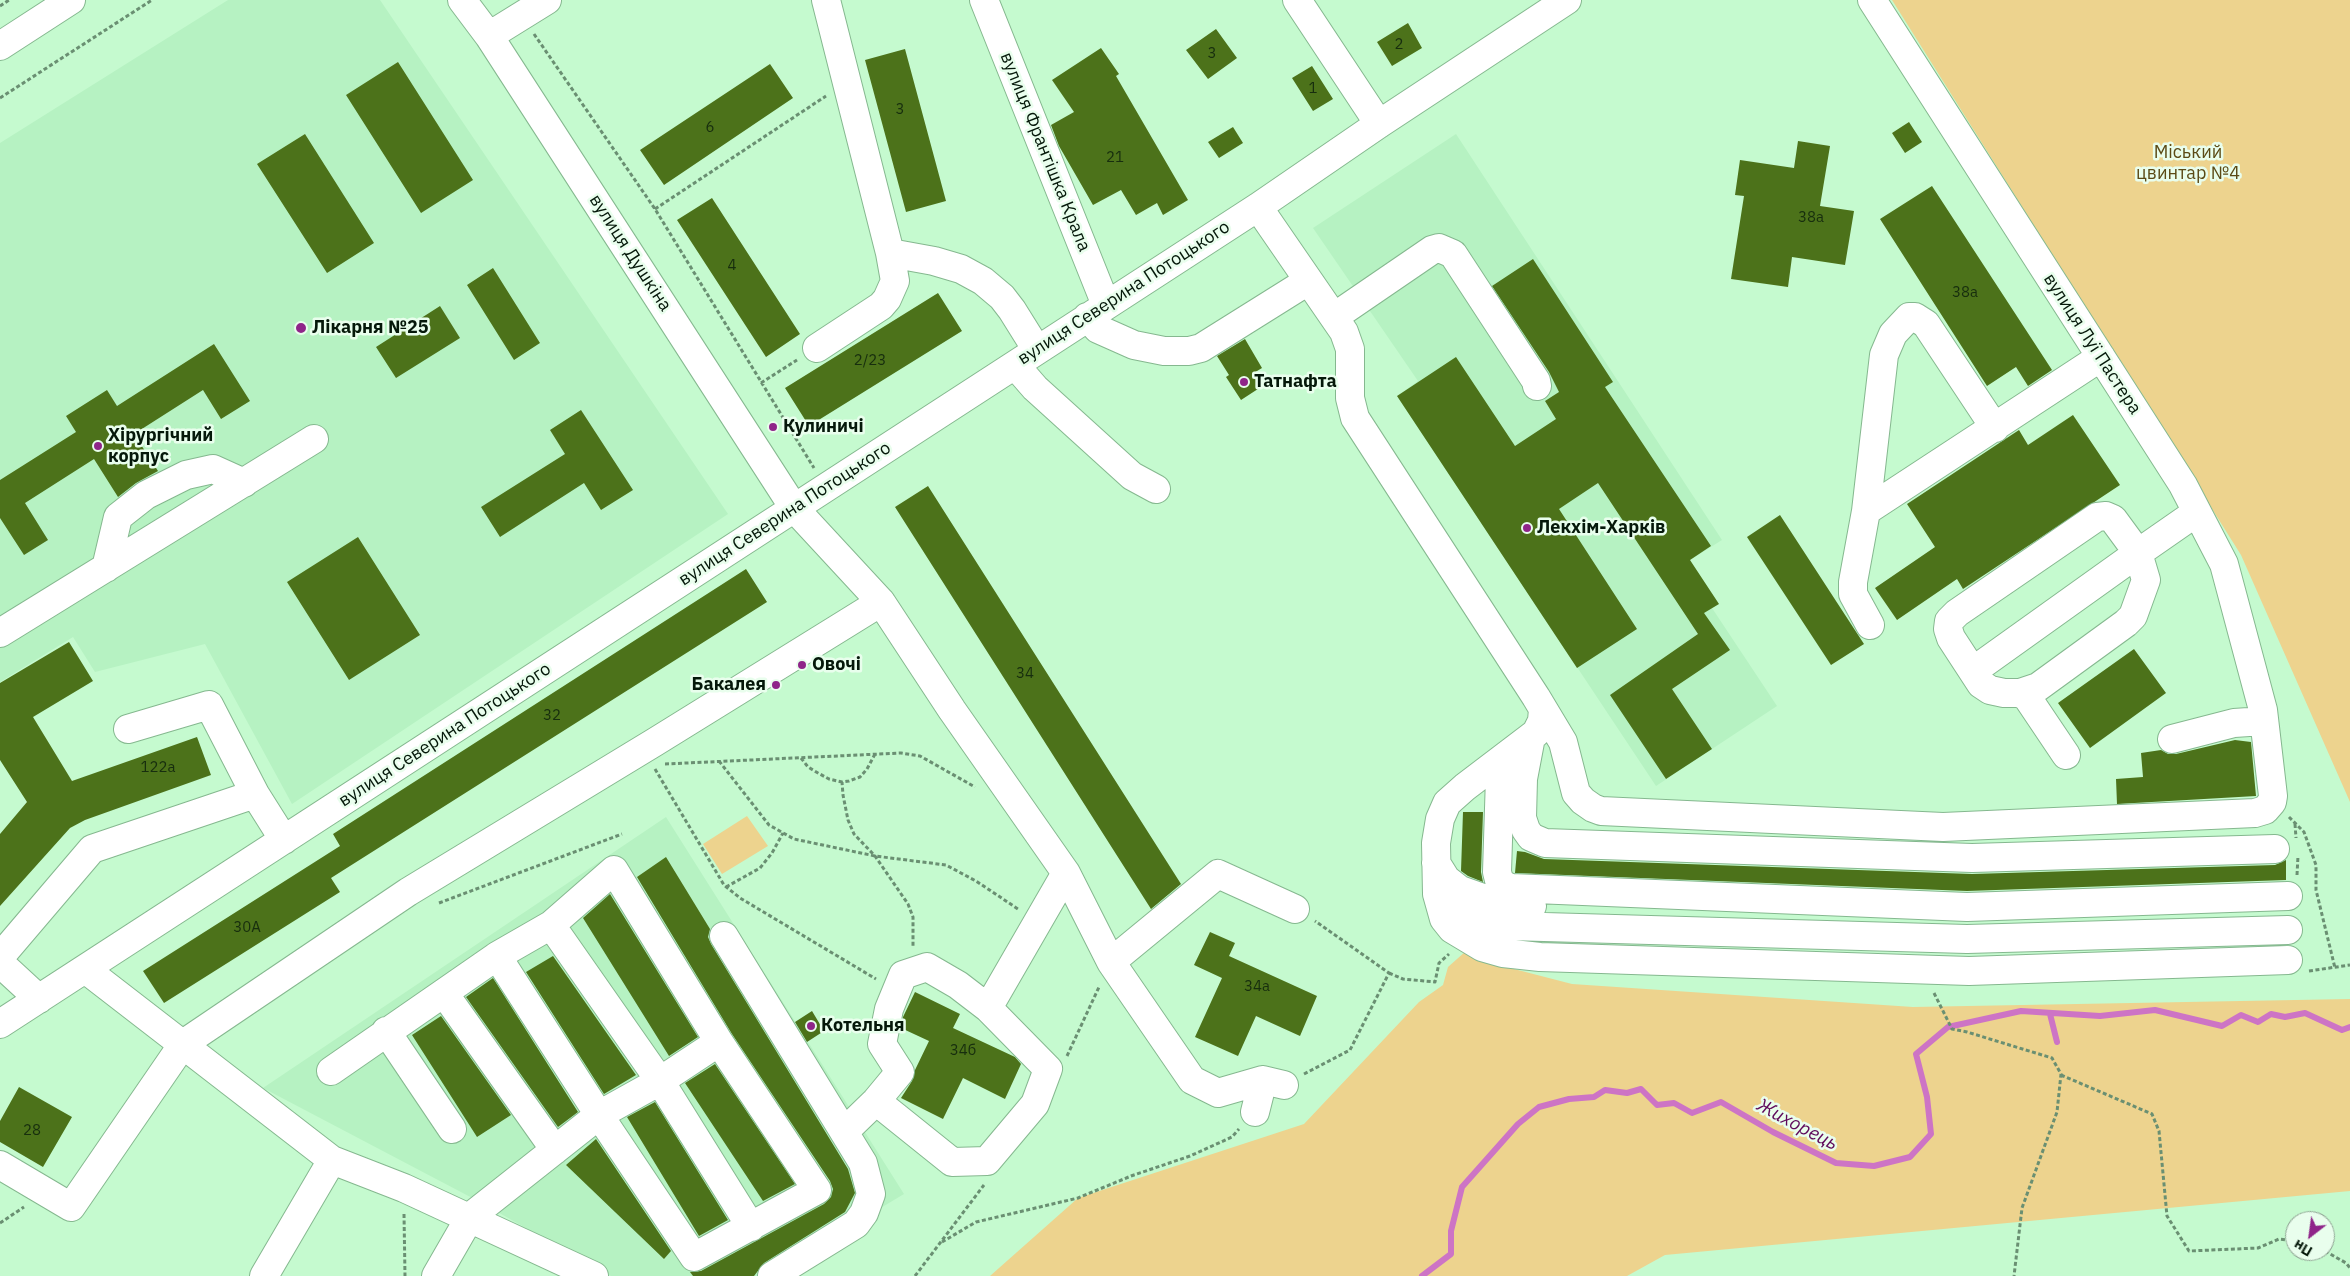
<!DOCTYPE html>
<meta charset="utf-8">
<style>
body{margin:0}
#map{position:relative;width:2350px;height:1276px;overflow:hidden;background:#c5facf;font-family:"IBM Plex Sans",sans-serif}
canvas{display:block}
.north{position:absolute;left:2285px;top:1211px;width:50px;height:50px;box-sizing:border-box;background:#e9feed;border:1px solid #8ea292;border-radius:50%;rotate:210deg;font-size:14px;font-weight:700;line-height:20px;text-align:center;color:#05180a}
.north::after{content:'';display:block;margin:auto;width:18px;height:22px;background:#8f2589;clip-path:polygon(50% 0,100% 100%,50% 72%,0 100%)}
</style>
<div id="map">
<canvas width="2350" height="1276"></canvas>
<div class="north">Пн</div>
</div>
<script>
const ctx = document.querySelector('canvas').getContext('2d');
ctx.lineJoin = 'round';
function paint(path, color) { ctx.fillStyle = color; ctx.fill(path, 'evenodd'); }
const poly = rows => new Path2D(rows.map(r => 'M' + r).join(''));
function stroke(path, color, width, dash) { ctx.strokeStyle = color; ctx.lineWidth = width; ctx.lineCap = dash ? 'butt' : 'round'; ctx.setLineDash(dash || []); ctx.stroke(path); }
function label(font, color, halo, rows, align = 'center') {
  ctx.font = font + ' "IBM Plex Sans",sans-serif'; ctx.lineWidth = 5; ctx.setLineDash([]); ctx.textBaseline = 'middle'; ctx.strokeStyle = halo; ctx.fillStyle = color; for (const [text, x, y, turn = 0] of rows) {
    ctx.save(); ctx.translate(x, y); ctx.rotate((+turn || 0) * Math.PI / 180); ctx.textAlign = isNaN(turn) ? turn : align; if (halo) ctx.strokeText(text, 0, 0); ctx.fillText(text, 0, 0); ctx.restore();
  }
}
paint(poly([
 [228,0,380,0,728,514,292,804,205,644,95,672,73,637,0,682,0,143],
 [1456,134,1722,540,1690,560,1712,608,1777,706,1656,786,1397,396,1418,381,1313,228],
 [666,817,904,1194,767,1276,611,1276,478,1201,263,1088]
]), '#b6f2c2');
paint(poly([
 [1892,0,2350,0,2350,802,2241,555],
 [747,816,768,846,722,874,703,844],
 [1466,951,1483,961,1572,984,1913,1007,2350,999,2350,1191,1665,1255,1627,1276,990,1276,1078,1198,1304,1124,1419,1002,1443,985,1448,967]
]), '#edd38e');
stroke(poly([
 [2050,1014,2057,1042],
 [1422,1276,1451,1254,1451,1231,1462,1187,1518,1124,1539,1107,1569,1099,1594,1097,1605,1090,1627,1093,1641,1089,1657,1105,1674,1103,1692,1113,1721,1102,1773,1132,1836,1163,1874,1166,1910,1157,1931,1134,1927,1097,1916,1054,1948,1027,2021,1011,2100,1016,2155,1010,2222,1026,2241,1015,2258,1022,2271,1014,2285,1017,2305,1013,2342,1030,2350,1027]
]), '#cd74c5', 6);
paint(poly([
 [1408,23,1422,48,1392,66,1377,42],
 [1216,29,1237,58,1208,79,1186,50],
 [1101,48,1119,74,1116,76,1188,200,1163,215,1157,203,1136,215,1121,190,1093,205,1059,146,1051,125,1074,112,1052,80],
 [905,49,946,201,906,212,865,60],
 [398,62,473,180,421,213,346,95],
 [770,64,793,98,664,185,640,150],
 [1312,66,1333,99,1313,111,1292,78],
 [1909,122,1922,142,1905,153,1892,133],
 [1233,127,1243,143,1219,158,1208,142],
 [305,134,374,243,327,273,257,164],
 [1798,141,1830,146,1820,206,1854,211,1845,265,1792,257,1788,287,1731,279,1744,196,1735,195,1740,160,1794,168],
 [1932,186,2052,370,2028,386,2016,367,1987,386,1880,219],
 [712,198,800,334,766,357,677,220],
 [1533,259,1613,382,1605,387,1711,546,1690,560,1719,604,1704,613,1730,650,1672,689,1712,749,1666,779,1610,695,1698,634,1598,483,1559,509,1637,629,1577,668,1397,396,1456,357,1515,446,1556,419,1545,401,1559,392,1549,372,1492,286],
 [493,268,540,343,514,360,467,285],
 [938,293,962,331,809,426,785,388],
 [440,306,460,338,396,378,376,347],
 [1245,339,1262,368,1252,374,1261,387,1241,400,1226,377,1229,375,1217,356],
 [214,344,250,401,221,419,203,390,134,434,158,471,136,483,118,497,94,459,25,503,48,540,24,555,0,518,0,480,76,432,66,416,107,390,117,406],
 [581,410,633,490,601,510,584,483,500,537,481,507,565,454,550,430],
 [2073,415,2120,485,1963,589,1957,579,1897,620,1875,588,1935,547,1907,504,2019,430,2028,445],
 [928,486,1181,884,1151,909,895,507],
 [1780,515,1864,644,1831,665,1747,537],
 [358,537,420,635,349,680,287,582],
 [746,569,767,602,331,878,340,892,164,1003,143,971,340,846,333,834],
 [69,642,93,681,33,717,72,781,197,737,211,775,85,820,70,828,0,906,0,834,27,802,0,760,0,683],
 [2134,649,2166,693,2090,748,2058,703],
 [2235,740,2251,742,2256,796,2117,804,2116,779,2143,777,2141,753,2161,750,2168,754,2176,754],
 [1463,812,1483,812,1481,872,1483,882,1468,876,1461,871],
 [1517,851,1525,852,1544,859,1972,874,2275,865,2286,860,2286,880,1967,891,1515,873],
 [666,857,710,929,708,937,711,944,848,1169,855,1193,845,1212,764,1263,754,1276,693,1276,690,1272,701,1271,824,1204,831,1197,833,1189,830,1181,732,1034,637,877],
 [610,894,698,1037,669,1056,583,918],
 [1210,932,1235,943,1229,956,1317,996,1300,1036,1256,1016,1238,1056,1195,1037,1222,978,1194,965],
 [553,956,636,1075,604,1094,526,972],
 [493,978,578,1112,558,1127,466,997],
 [915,992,960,1014,953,1028,1015,1057,1021,1064,1005,1099,963,1078,943,1119,901,1098,912,1081,915,1070,929,1041,901,1028,903,1017],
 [812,1011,824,1031,807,1042,795,1022],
 [441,1016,511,1115,477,1137,412,1035],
 [715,1064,795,1184,763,1201,685,1083],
 [19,1087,72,1117,43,1167,0,1142,0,1121],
 [655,1102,728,1220,699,1236,627,1117],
 [596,1139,671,1251,664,1259,566,1165]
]), '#4c721a');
const minor = poly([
 [462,0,489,36,794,508,881,602],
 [826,0,890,253],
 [984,0,1106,305],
 [1297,0,1379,124],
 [489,36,547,0],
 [0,46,71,0],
 [1258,207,1344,332,1350,349,1350,398,1355,418,1536,697,1563,742,1576,793,1583,801,1593,808,1601,811,1943,827,2255,813,2265,810,2272,802,2273,796,2263,710,2224,564,2183,485,1872,0],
 [1087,317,1098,329,1134,345,1164,351,1189,351,1201,348,1308,281],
 [1334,317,1432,250,1439,248,1453,254,1536,381,1537,386],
 [817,348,881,306,887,299,895,281,890,253,934,261,961,269,983,281,1002,297,1012,310,1037,350],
 [1015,365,1035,388,1132,476,1156,489],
 [1866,511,1884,355,1893,334,1909,317,1915,317,1926,324,1995,428],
 [106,568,118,517,146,495,186,475,213,469,244,483],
 [1870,625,1853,594,1853,582,1866,511,2101,357],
 [0,633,314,439],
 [1973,671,2138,553,2146,580,2133,616,2126,623,2038,687,2020,693,2004,693,1990,690,1981,684,1951,638,1948,629,1949,621,1957,613,2097,517,2106,516,2113,519,2138,553,2197,512],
 [2020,693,2027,697,2066,755],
 [1543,709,1542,721,1536,733,1465,787,1447,803,1440,819,1436,843,1437,894,1444,919,1452,929,1482,947,1503,953,1540,957,1969,971,2288,960],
 [128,729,209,705,255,794],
 [1531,737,1523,779,1522,818,1526,830,1531,837,1545,843,1972,858,2275,849],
 [2172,739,2234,723,2264,721],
 [1505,757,1500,777,1497,872,1499,880,1504,885,1511,888,1967,907,2288,896],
 [1436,863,1446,879,1460,890,1494,902,1532,906],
 [1066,873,1111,962,1218,874,1295,909],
 [1437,894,1449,906,1487,922,1509,926,1967,939,2288,930],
 [551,925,660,1081,751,1227],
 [724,936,863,1163,871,1194,864,1213,856,1224,772,1276],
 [0,957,92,849,255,794,284,840],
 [1111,962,1192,1080,1218,1093,1263,1080,1284,1085],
 [0,963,39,999],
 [85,969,332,1160,404,1188,594,1276],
 [444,993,555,1150],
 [0,1024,1258,207,1379,124,1567,0],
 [386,1031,452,1129],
 [331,1071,497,956],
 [876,1101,952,1162,987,1161,1035,1104,1048,1069,988,1008],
 [1255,1112,1263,1080],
 [0,1165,71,1207,183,1044,408,892,655,742,881,602,952,710,1066,873,988,1008,958,985,927,967,903,975,889,1009,882,1044,900,1072,876,1101,844,1132],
 [264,1276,332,1160],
 [436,1276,470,1217,599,1115,660,1081,719,1042,614,870,551,925,497,956,599,1115,694,1257,817,1190,719,1042]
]);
stroke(minor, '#85b88f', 30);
stroke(poly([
 [0,6,9,0],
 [534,34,655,209,814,468],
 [0,98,152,0],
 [655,209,826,96],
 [761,383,797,360],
 [875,754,867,769,860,777,849,781,842,782,843,795,848,820,854,834,875,856,908,904,913,917,913,946],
 [801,758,808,767,818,773,829,779,842,782],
 [719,761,769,825,794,839,875,856,946,865,976,881,1018,909],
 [665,764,901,753,920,756,975,787],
 [655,769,724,885,740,898,876,979],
 [2289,817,2304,832,2316,865,2316,890,2335,968],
 [2295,824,2296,838],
 [2297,875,2298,856],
 [726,887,760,868,772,853,783,833],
 [439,903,622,834],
 [2309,971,2350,965],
 [1389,973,1403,979,1435,982,1439,963,1449,954],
 [1934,993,1952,1029,1967,1032,2052,1058,2061,1074,2057,1112,2022,1208,2014,1276],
 [1067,1056,1099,987],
 [1304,1074,1350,1050,1389,973,1315,921],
 [2061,1075,2152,1114,2159,1131,2167,1216,2189,1251,2258,1248,2279,1239,2295,1241],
 [404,1214,405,1276],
 [0,1223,24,1207],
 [942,1242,976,1222,1078,1198,1131,1176,1190,1156,1232,1137,1239,1129],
 [2325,1251,2346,1263,2350,1268],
 [915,1276,984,1185]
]), '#6a8f72', 3, [4, 2.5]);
stroke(minor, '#fff', 28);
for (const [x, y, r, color] of [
 [301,328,6,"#8f2589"],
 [1244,382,5,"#8f2589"],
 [773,427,5,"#8f2589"],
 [98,446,5,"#8f2589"],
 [1527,528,5,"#8f2589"],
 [802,665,5,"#8f2589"],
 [776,685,5,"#8f2589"],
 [811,1026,5,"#8f2589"]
]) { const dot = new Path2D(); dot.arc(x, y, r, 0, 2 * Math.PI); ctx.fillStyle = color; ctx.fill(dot); stroke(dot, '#e9feed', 2); }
label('15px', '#172e0e', null, [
 ["2",1399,45],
 ["3",1212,54],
 ["1",1313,89],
 ["3",900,110],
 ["6",710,128],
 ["21",1115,158],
 ["38а",1811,218],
 ["4",732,266],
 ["38а",1965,293],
 ["2/23",870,361],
 ["34",1025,674],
 ["32",552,716],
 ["122а",158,768],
 ["30А",247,928],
 ["34а",1257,987],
 ["34б",963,1051],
 ["28",32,1131]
]);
label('18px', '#05180a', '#e9feed', [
 ["вулиця Франтішка Крала",1045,152,68],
 ["вулиця Душкіна",630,253,57],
 ["вулиця Северина Потоцького",1124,293,-33],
 ["вулиця Луї Пастера",2092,344,57],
 ["вулиця Северина Потоцького",785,514,-33],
 ["вулиця Северина Потоцького",445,735,-33]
]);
label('18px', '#5b4a15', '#e9feed', [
 ["Міський",2188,153],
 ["цвинтар №4",2188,174]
]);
label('bold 18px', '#05180a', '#e9feed', [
 ["Лікарня №25",312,328],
 ["Татнафта",1254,382],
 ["Кулиничі",783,427],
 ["Хірургічний",108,436],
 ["корпус",108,457],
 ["Лекхім-Харків",1537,528],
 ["Овочі",812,665],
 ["Бакалея",766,685,"right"],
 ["Котельня",821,1026]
], 'left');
label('italic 19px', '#5f0a5b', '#e9feed', [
 ["Жихорець",1797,1125,28]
]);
</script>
